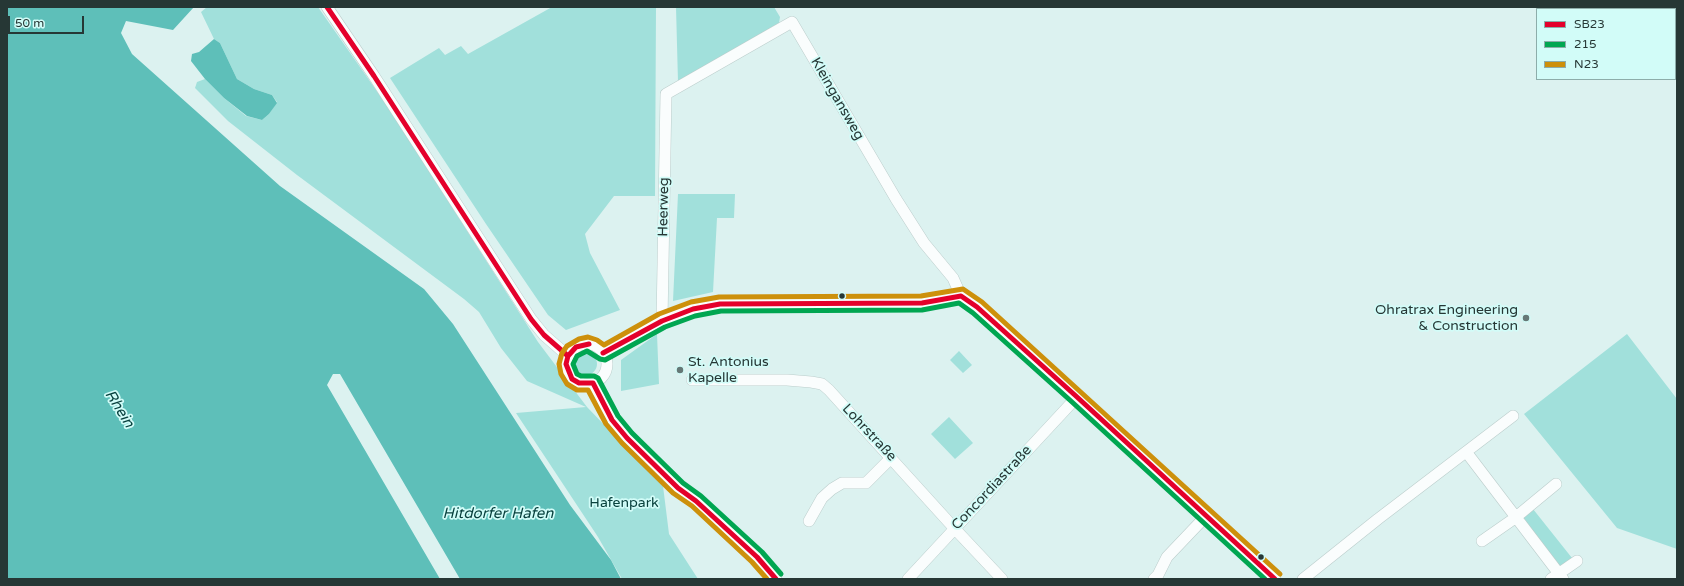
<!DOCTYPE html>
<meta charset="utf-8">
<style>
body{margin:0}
#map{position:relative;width:1684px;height:586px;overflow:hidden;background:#dcf2f0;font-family:"Varela Round",sans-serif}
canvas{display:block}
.frame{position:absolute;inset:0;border:8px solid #263735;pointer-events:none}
.legend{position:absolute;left:1536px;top:8px;width:140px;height:72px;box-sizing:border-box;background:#d2fcf8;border:1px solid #8dadaa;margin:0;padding:5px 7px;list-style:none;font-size:12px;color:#263735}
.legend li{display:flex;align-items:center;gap:8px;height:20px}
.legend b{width:20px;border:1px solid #8dadaa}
.scale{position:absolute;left:8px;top:16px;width:76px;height:18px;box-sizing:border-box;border:2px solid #263735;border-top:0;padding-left:5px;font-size:12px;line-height:14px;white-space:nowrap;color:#263735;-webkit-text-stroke:3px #d2fcf8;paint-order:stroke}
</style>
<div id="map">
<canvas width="1684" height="586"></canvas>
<div class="frame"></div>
<ul class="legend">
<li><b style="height:5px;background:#e4002b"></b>SB23</li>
<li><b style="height:5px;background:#00a651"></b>215</li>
<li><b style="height:5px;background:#cd900b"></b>N23</li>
</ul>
<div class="scale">50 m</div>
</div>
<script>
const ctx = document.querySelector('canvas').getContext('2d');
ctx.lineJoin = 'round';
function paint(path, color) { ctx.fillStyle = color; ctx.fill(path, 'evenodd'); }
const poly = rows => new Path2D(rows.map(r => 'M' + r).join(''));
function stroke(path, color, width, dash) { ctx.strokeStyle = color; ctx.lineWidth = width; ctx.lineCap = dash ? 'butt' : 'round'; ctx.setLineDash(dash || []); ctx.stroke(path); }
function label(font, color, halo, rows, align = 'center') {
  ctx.font = font + ' "Varela Round",sans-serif'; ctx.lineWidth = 3.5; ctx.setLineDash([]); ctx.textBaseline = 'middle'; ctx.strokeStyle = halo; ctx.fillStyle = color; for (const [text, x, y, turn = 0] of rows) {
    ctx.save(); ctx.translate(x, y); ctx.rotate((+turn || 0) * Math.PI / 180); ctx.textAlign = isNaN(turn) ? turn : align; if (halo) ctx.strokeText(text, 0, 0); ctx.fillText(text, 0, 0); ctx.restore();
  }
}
paint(poly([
 [207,7,318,7,390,110,538,342,587,407,663,486,669,534,698,579,622,579,598,537,516,413,586,407,527,381,501,348,479,312,464,299,297,175,228,121,195,88,197,82,205,79,224,98,246,116,262,120,269,114,277,102,272,95,254,89,237,79,220,43,214,39,201,12],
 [552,7,656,7,655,196,614,196,585,234,590,253,620,310,566,330,548,315,486,224,390,78,439,48,445,55,461,46,468,54],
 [676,7,774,7,780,17,779,23,678,82],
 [678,194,735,194,734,218,717,218,713,292,673,301],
 [657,334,659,384,621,391,621,360],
 [1627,334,1677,399,1677,549,1617,528,1524,414],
 [959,351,972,365,963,373,950,360],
 '575 364a11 11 0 1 1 22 0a11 11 0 1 1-22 0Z',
 [949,417,973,443,955,459,931,434],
 [1533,509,1572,558,1560,567,1522,518]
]), '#a1e0db');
paint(poly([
 [7,7,194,7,173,30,126,21,121,33,132,54,280,186,424,289,453,324,570,505,611,560,621,579,460,579,340,374,333,374,327,385,440,579,7,579],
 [214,39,220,43,237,79,254,89,272,95,277,103,269,114,262,120,247,116,224,98,205,79,191,61,192,54,199,52]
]), '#5ebfb9');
const minor = poly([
 [327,7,374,76,531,319,544,335,568,356],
 [662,321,666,94,792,22,896,199,924,243,953,278,961,296],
 '567 364a20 20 0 1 1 40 0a20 20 0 1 1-40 0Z',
 [603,353,662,321,693,309,720,304,922,303,961,296,977,307,1077,397,1275,579],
 [692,380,787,380,811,382,822,384,829,390,955,529,1002,579],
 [593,383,601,401,612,420,627,438,678,488,696,501,757,557,776,579],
 [1467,453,1563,579],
 [1516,517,1556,484],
 [809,521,822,498,832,489,842,483,866,483,891,458],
 [1482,541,1515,518],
 [908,579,1077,397],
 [1154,579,1158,575,1167,557,1206,516],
 [1303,579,1378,519,1513,416],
 [1551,579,1577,561]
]);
stroke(minor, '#bbcdcb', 12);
stroke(minor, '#fafdfd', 11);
stroke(poly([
 [327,7,374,76,531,319,544,335,568,356],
 [589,344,576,347,568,356,566,364,572,379,579,383,593,383,612,420,627,438,678,488,696,501,757,557,776,579],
 [603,353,662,321,693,309,720,304,922,303,961,296,977,307,1077,397,1275,579]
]), '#e4002b', 5);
stroke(poly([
 [781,574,762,552,701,496,683,483,632,433,618,416,598,378,594,376,581,376,577,374,573,364,577,356,587,351,600,359,605,360,665,327,695,316,721,311,922,310,959,303,973,313,1072,402,1265,579]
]), '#00a651', 5);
stroke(poly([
 [767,579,752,562,692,506,673,493,622,443,606,424,588,390,577,390,567,384,561,374,559,364,562,353,567,346,579,339,588,337,597,340,604,345,659,314,691,302,719,297,921,296,963,289,982,302,1280,574]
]), '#cd900b', 5);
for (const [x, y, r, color] of [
 [842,296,3.5,"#263735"],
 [1526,318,4,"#667876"],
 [680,370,4,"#667876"],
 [1261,557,3.5,"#263735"]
]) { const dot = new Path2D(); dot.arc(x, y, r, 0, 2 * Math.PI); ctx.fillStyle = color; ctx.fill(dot); stroke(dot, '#d2fcf8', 1.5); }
label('14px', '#263735', '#d2fcf8', [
 ["Kleingansweg",837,99,60],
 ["Heerweg",664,207,-89],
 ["Lohrstraße",869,433,47],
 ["Concordiastraße",992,488,-47]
]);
label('14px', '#263735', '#d2fcf8', [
 ["Ohratrax Engineering",1518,310],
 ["& Construction",1518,326],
 ["St. Antonius",688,362,"left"],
 ["Kapelle",688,378,"left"]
], 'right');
label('14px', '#09413d', '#d2fcf8', [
 ["Hafenpark",624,503]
]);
label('italic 15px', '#063f3c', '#d2fcf8', [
 ["Rhein",119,409,58],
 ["Hitdorfer Hafen",498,514]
]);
</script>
